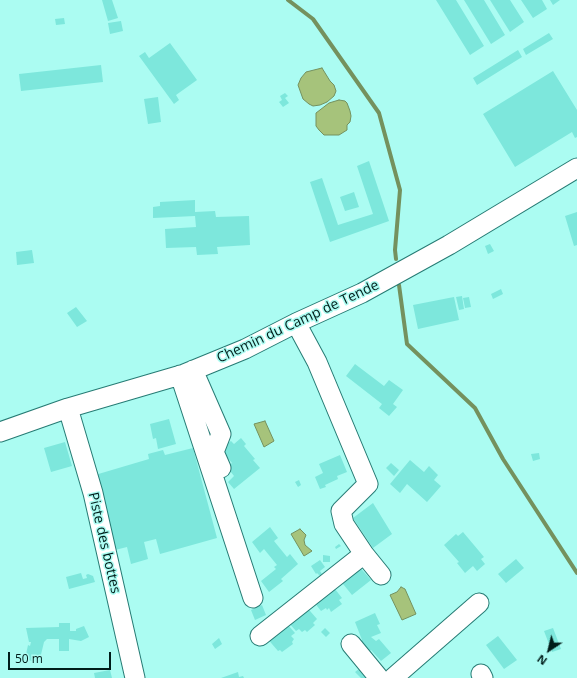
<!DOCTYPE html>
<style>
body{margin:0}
#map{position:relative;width:577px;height:678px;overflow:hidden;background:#abfcf2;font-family:"Open Sans",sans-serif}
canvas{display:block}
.north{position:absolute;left:529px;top:630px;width:40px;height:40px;-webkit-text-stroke:3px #abfcf2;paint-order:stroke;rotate:215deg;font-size:11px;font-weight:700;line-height:16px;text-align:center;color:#001d1a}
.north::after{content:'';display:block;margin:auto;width:14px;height:18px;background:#001d1a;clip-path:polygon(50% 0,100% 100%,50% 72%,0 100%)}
.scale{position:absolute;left:8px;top:652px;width:103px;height:18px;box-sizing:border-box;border:2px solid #001d1a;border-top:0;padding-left:5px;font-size:12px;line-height:14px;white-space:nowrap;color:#001d1a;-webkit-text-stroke:3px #abfcf2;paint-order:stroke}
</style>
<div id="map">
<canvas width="577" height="678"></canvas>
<div class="north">N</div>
<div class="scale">50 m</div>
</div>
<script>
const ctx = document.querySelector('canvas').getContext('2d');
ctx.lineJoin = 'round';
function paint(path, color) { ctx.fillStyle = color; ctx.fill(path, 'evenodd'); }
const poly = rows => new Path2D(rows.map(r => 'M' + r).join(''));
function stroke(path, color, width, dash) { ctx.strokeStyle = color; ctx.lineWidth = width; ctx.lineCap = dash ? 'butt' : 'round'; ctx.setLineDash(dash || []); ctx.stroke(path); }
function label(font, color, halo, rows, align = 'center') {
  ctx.font = font + ' "Open Sans",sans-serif'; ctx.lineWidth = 3; ctx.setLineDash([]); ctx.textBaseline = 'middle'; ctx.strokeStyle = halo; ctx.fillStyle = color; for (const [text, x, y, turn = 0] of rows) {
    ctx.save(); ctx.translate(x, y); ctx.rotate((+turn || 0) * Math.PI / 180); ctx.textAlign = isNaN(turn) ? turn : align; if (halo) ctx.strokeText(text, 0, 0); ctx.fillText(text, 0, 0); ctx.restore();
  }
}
const water = poly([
 [322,68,330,81,334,85,336,91,334,96,327,102,320,105,313,106,309,104,303,99,298,85,301,78,306,72,322,68],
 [339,100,345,101,347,103,350,111,351,116,350,122,347,125,347,130,339,135,324,135,319,130,316,126,316,113,329,103,339,100],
 [265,421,274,441,264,447,254,424,265,421],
 [300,529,306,535,304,540,305,545,312,551,304,556,291,534,300,529],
 [401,587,405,589,416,614,402,620,390,595,397,592,401,587]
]);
paint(water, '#a6c37b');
stroke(water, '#74915e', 1);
stroke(poly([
 [288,0,313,19,379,113,400,190,395,250,396,259],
 [399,285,407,344,475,408,503,459,577,573]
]), '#74915e', 4);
paint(poly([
 [102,0,112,0,118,18,108,21],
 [436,0,456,0,484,46,470,55],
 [464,0,484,0,505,35,491,44],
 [490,0,510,0,524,22,510,32],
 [521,0,542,0,547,9,533,18],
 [550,0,560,0,553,5],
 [64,18,65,24,56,25,55,19],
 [121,21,123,31,110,34,108,23],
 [549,33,553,39,526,55,523,49],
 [170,43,197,80,176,95,179,100,174,104,139,56,145,52,149,58],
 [518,50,522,57,477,85,473,78],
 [101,65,103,82,21,91,19,74],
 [553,71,577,110,577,137,575,138,572,132,515,167,483,114],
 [285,93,288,96,285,98,289,103,283,107,279,102,282,100,280,96],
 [158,97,161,122,148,124,144,99],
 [369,161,389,221,330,242,310,182,322,178,338,225,373,214,357,166],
 [354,192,359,207,345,211,340,197],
 [195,200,195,212,215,211,216,217,249,216,250,245,217,247,218,254,197,255,196,247,166,248,165,229,196,227,195,216,153,218,153,207,160,206,160,202],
 [577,212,577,245,574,246,565,216],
 [490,244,494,251,488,254,485,246],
 [32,250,34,263,17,265,16,252],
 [501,289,503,294,493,299,491,294],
 [462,296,464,309,459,310,456,297],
 [454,297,459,320,418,329,413,305],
 [469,297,471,307,465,308,463,298],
 [76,307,87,321,77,327,67,313],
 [355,364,384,386,389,380,403,390,393,404,397,407,389,416,379,408,382,404,346,376],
 [169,419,176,444,158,449,156,438,153,439,150,424],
 [241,438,246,444,244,446,255,459,253,460,260,468,234,489,228,482,234,476,227,467,232,463,220,449,231,441,234,444],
 [65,442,72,466,51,472,44,448],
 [193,448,217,538,160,554,156,539,144,542,148,559,131,564,127,547,115,550,95,475,149,459,148,454,163,450,165,455],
 [539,453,540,459,533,461,531,454],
 [340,455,347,472,337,476,338,479,325,485,326,487,320,489,315,477,323,473,319,464],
 [410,460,424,472,429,466,438,475,434,480,441,486,427,502,407,484,400,493,390,484],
 [391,463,399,470,394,476,386,468],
 [299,480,301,485,298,487,295,482],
 [373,503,392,534,373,548,353,518],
 [270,527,278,538,274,541,287,557,290,554,298,564,281,579,283,581,269,592,261,581,276,569,274,567,277,565,264,549,260,553,252,542],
 [463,532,484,557,481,559,485,564,477,571,473,566,465,573,457,563,459,562,444,545,456,534,458,536],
 [339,544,341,546,336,549,335,547],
 [323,555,330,556,330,562,323,562],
 [516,559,524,568,506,583,498,574],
 [320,560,325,567,320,571,322,574,320,576,317,573,316,574,311,566],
 [357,564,371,580,352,595,339,579],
 [81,573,83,579,87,578,86,575,88,574,93,576,95,582,69,589,66,577],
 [331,584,342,598,339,600,342,604,331,612,329,608,327,610,326,608,321,611,314,602],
 [304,604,317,619,313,623,315,625,307,632,305,630,302,632,299,629,296,631,288,622],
 [262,605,266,615,255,620,251,610],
 [375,613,380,624,377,625,381,633,371,637,376,641,379,639,391,653,381,661,371,650,365,655,357,645,362,640,355,622],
 [59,623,70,623,70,631,76,631,76,629,84,626,89,637,81,641,69,639,69,651,59,651,59,639,47,639,44,642,39,663,25,659,28,645,30,646,31,642,29,642,26,628,59,627],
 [288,625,295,633,291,636,294,639,292,642,293,644,282,652,280,650,278,651,266,637],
 [325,628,330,633,326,637,321,632],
 [553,628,561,649,552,652,544,631],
 [498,636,517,660,504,669,486,645],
 [219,638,222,644,215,649,212,644],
 [364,665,369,678,361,678,355,672],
 [110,670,112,678,95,678,94,673],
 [238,672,239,677,243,676,244,678,221,678]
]), '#7de7dc');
const minor = poly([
 [193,370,221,434,214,452,221,468],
 [180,375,253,598],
 [68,408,93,493,135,678],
 [0,432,68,408,184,374,245,349,296,323,362,293,449,245,577,168],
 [364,554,381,575],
 [260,636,364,554,344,524,341,511,368,484,317,362,296,323],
 [351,644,379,678],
 [481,674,483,678],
 [393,678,479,603]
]);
stroke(minor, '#267b74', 21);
stroke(minor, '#fff', 19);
label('14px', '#001d1a', '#abfcf2', [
 ["Chemin du Camp de Tende",298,322,-25],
 ["Piste des bottes",104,543,77]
]);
</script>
